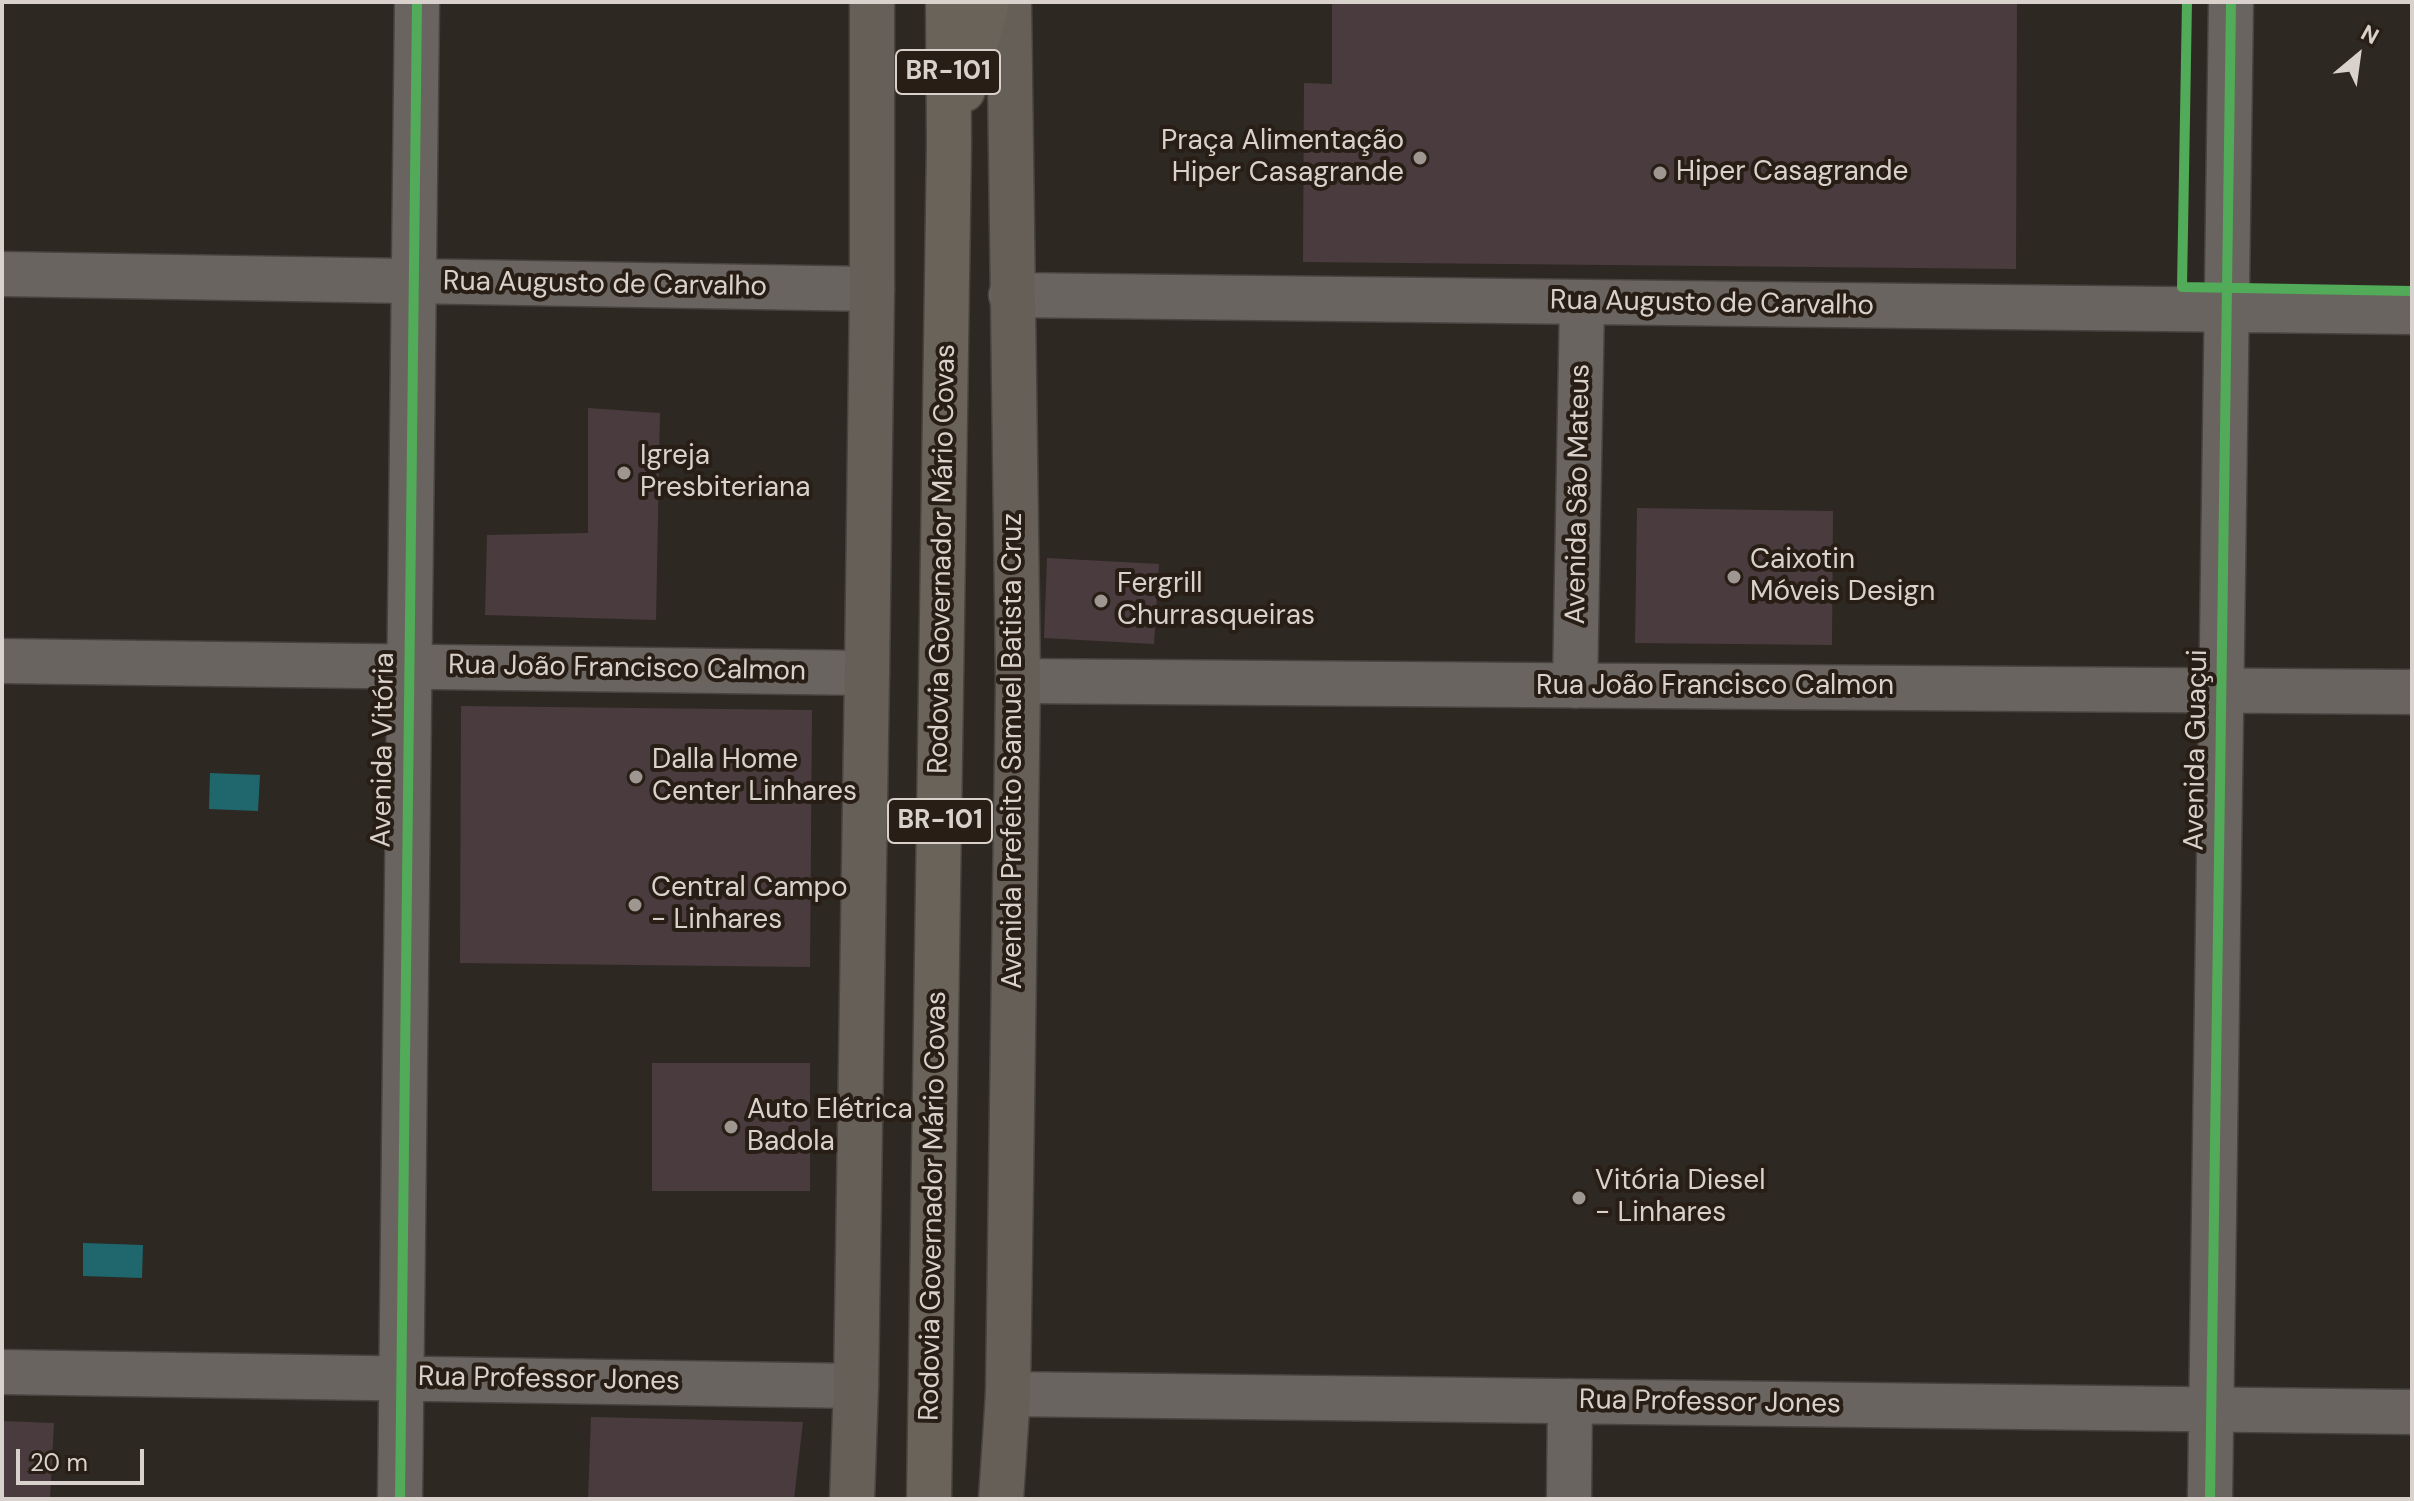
<!DOCTYPE html>
<meta charset="utf-8">
<style>
body{margin:0}
#map{position:relative;width:2414px;height:1501px;overflow:hidden;background:#2e2823;font-family:"DM Sans",sans-serif}
canvas{display:block}
.frame{position:absolute;inset:0;border:4px solid #d9d2cc;pointer-events:none}
.north{position:absolute;left:2318px;top:16px;width:80px;height:80px;-webkit-text-stroke:6px #281e15;paint-order:stroke;rotate:29deg;font-size:22px;font-weight:700;line-height:32px;text-align:center;color:#d9d2cc}
.north::after{content:'';display:block;margin:auto;width:28px;height:36px;background:#d9d2cc;clip-path:polygon(50% 0,100% 100%,50% 72%,0 100%)}
.scale{position:absolute;left:16px;top:1449px;width:128px;height:36px;box-sizing:border-box;border:4px solid #d9d2cc;border-top:0;padding-left:10px;font-size:24px;line-height:28px;white-space:nowrap;color:#d9d2cc;-webkit-text-stroke:6px #281e15;paint-order:stroke}
</style>
<div id="map">
<canvas width="2414" height="1501"></canvas>
<div class="frame"></div>
<div class="north">N</div>
<div class="scale">20 m</div>
</div>
<script>
const ctx = document.querySelector('canvas').getContext('2d');
ctx.lineJoin = 'round';
function paint(path, color) { ctx.fillStyle = color; ctx.fill(path, 'evenodd'); }
const poly = rows => new Path2D(rows.map(r => 'M' + r).join(''));
function stroke(path, color, width, dash) { ctx.strokeStyle = color; ctx.lineWidth = width; ctx.lineCap = dash ? 'butt' : 'round'; ctx.setLineDash(dash || []); ctx.stroke(path); }
function label(font, color, halo, rows, align = 'center') {
  ctx.font = font + ' "DM Sans",sans-serif'; ctx.lineWidth = 8; ctx.setLineDash([]); ctx.textBaseline = 'middle'; ctx.strokeStyle = halo; ctx.fillStyle = color; for (const [text, x, y, turn = 0] of rows) {
    ctx.save(); ctx.translate(x, y); ctx.rotate((+turn || 0) * Math.PI / 180); ctx.textAlign = isNaN(turn) ? turn : align; if (halo) ctx.strokeText(text, 0, 0); ctx.fillText(text, 0, 0); ctx.restore();
  }
}
paint(poly([
 [210,773,260,775,258,811,209,809],
 [83,1243,143,1245,142,1278,83,1276]
]), '#20666d');
paint(poly([
 [1332,2,2017,2,2016,269,1303,262,1304,83,1332,84],
 [588,408,660,413,656,620,485,615,487,535,588,533],
 [1637,508,1833,511,1832,645,1635,643],
 [1047,558,1159,564,1154,644,1044,638],
 [461,706,812,710,810,967,460,963],
 [652,1063,810,1063,810,1191,652,1191],
 [591,1417,803,1422,794,1499,588,1499],
 [2,1421,54,1423,50,1499,2,1499]
]), '#4a3c3e');
const minor = poly([
 [2,274,872,289],
 [1011,295,2412,312],
 [2,661,867,673],
 [1018,681,2412,692],
 [1575,686,1582,302],
 [2,1372,856,1386],
 [1008,1394,2412,1412],
 [400,1499,417,2],
 [1569,1499,1570,1401],
 [2210,1499,2231,2]
]);
const major = poly([
 [852,1499,856,1386,867,673,872,289,872,2],
 [1001,1499,1008,1394,1018,681,1009,2]
]);
const highway = poly([
 [963,90,987,2],
 [929,1499,949,143,948,2]
]);
stroke(minor, '#48433f', 47);
stroke(major, '#48433f', 47);
stroke(highway, '#48433f', 47);
stroke(minor, '#69645f', 44);
stroke(major, '#655f58', 44);
stroke(highway, '#696359', 44);
stroke(poly([
 [2187,2,2182,287,2412,291],
 [400,1499,417,2],
 [2210,1499,2231,2]
]), '#51ab58', 10);
for (const [x, y, r, color] of [
 [1420,158,8,"#9d9691"],
 [1660,173,8,"#9d9691"],
 [624,473,8,"#9d9691"],
 [1734,577,8,"#9d9691"],
 [1101,601,8,"#9d9691"],
 [636,777,8,"#9d9691"],
 [635,905,8,"#9d9691"],
 [731,1127,8,"#9d9691"],
 [1579,1198,8,"#9d9691"]
]) { const dot = new Path2D(); dot.arc(x, y, r, 0, 2 * Math.PI); ctx.fillStyle = color; ctx.fill(dot); stroke(dot, '#281e15', 3); }
for (const [x, y, w] of [
 [948,72,104],
 [940,821,104]
]) { const box = new Path2D(); box.roundRect(x - w / 2, y - 22, w, 44, 6); ctx.fillStyle = '#281e15'; ctx.fill(box); stroke(box, '#d9d2cc', 2); }
label('bold 26px', '#d9d2cc', null, [
 ["BR-101",948,72],
 ["BR-101",940,821]
]);
label('28px', '#d9d2cc', '#281e15', [
 ["Praça Alimentação",1404,142,"right"],
 ["Hiper Casagrande",1404,174,"right"],
 ["Hiper Casagrande",1676,173],
 ["Igreja",640,457],
 ["Presbiteriana",640,489],
 ["Caixotin",1750,561],
 ["Móveis Design",1750,593],
 ["Fergrill",1117,585],
 ["Churrasqueiras",1117,617],
 ["Dalla Home",652,761],
 ["Center Linhares",652,793],
 ["Central Campo",651,889],
 ["- Linhares",651,921],
 ["Auto Elétrica",747,1111],
 ["Badola",747,1143],
 ["Vitória Diesel",1595,1182],
 ["- Linhares",1595,1214]
], 'left');
label('28px', '#d9d2cc', '#281e15', [
 ["Rua Augusto de Carvalho",605,285,1],
 ["Rua Augusto de Carvalho",1712,304,1],
 ["Avenida São Mateus",1579,494,-89],
 ["Rodovia Governador Mário Covas",943,559,-89],
 ["Rua João Francisco Calmon",627,669,1],
 ["Rua João Francisco Calmon",1715,687],
 ["Avenida Vitória",384,750,-89],
 ["Avenida Guaçui",2197,750,-89],
 ["Avenida Prefeito Samuel Batista Cruz",1014,751,-90],
 ["Rodovia Governador Mário Covas",934,1206,-89],
 ["Rua Professor Jones",549,1380,1],
 ["Rua Professor Jones",1710,1403,1]
]);
</script>
